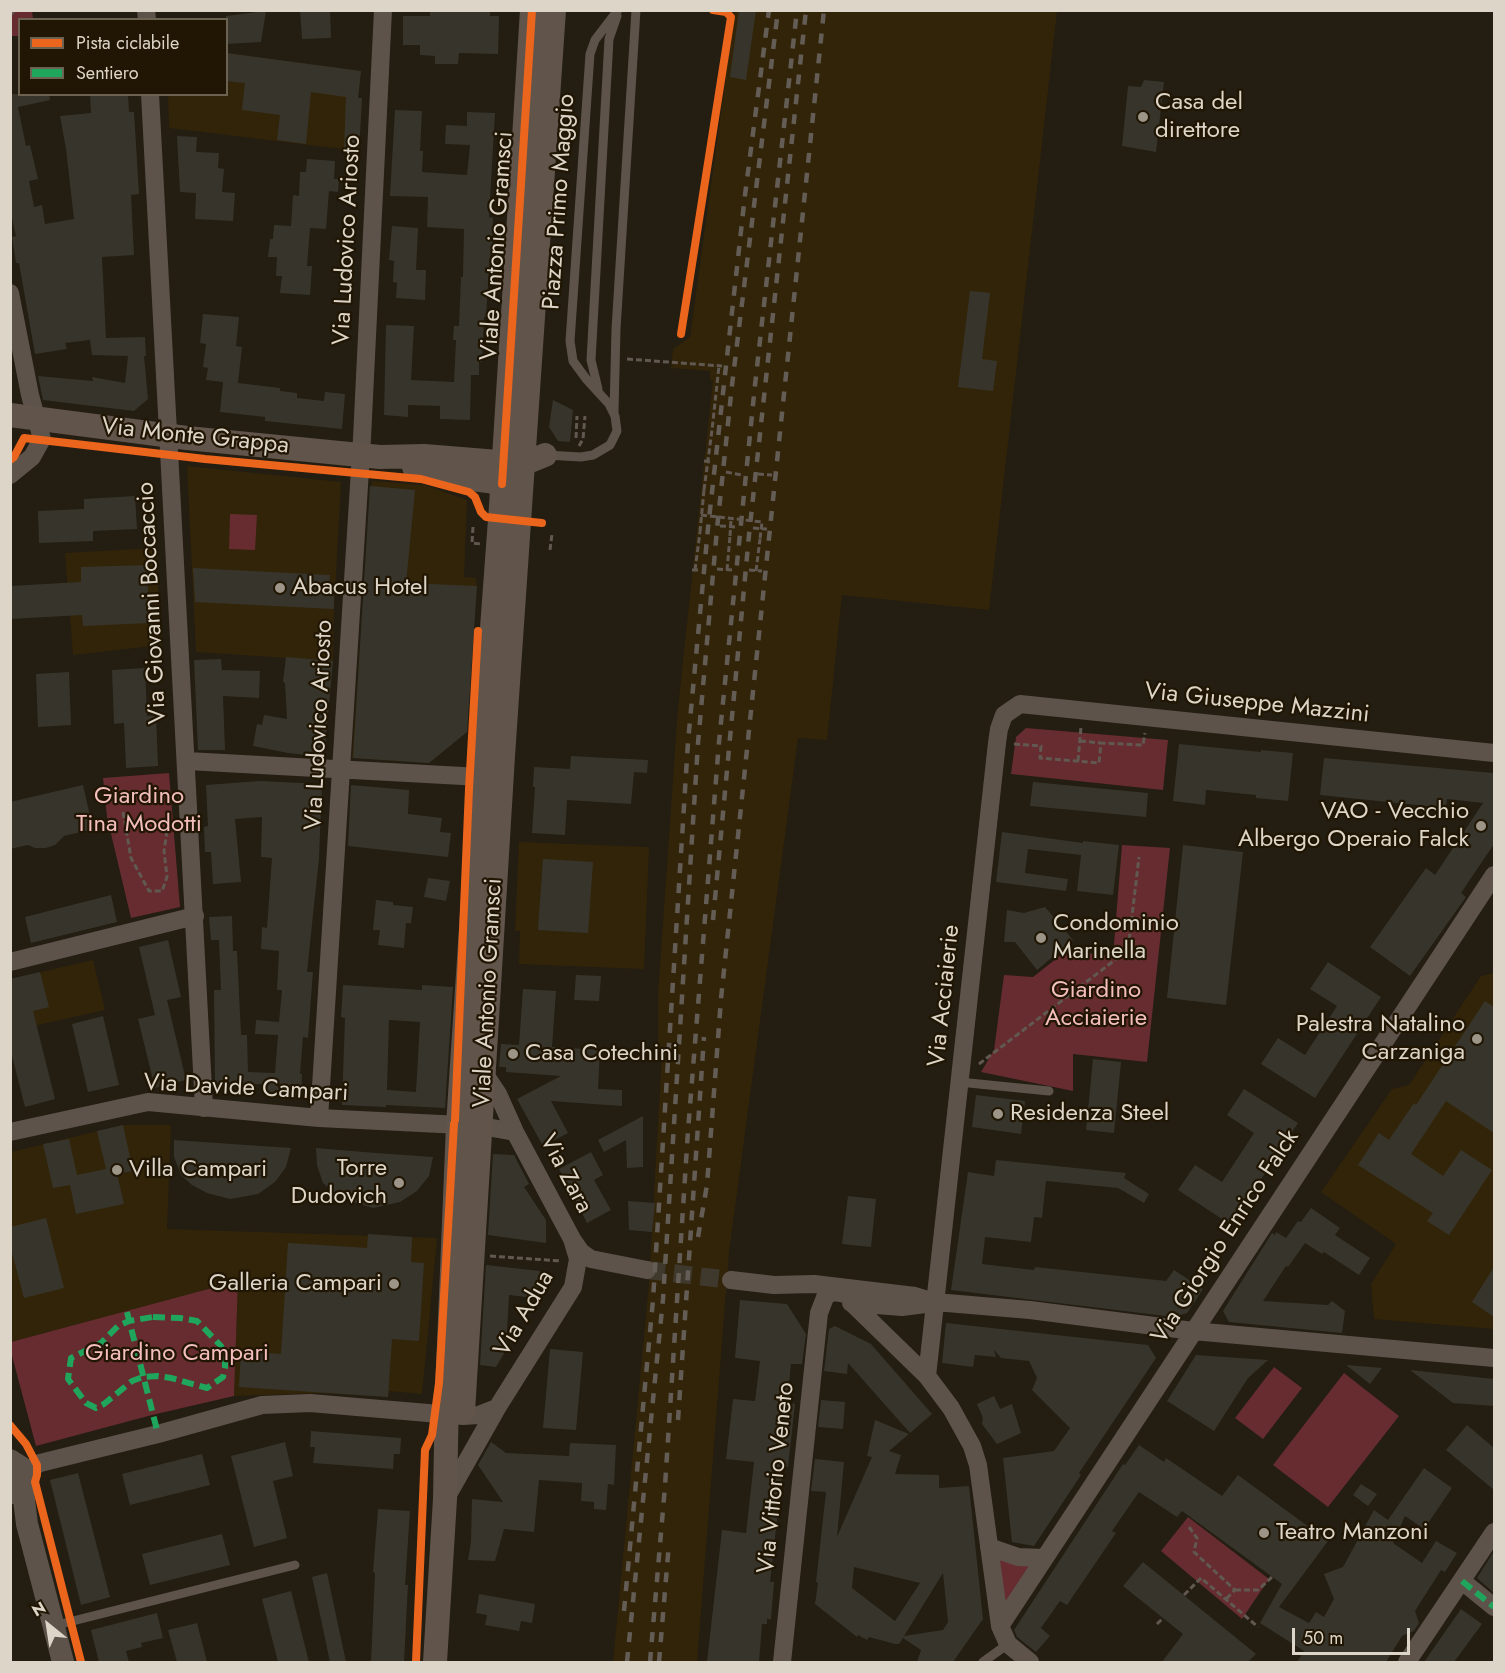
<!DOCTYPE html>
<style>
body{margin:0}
#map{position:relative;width:1505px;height:1673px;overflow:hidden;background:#231d12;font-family:Jost,sans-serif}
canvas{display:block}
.frame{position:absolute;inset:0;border:12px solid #ddd5c8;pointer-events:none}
.legend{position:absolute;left:18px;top:18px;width:210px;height:78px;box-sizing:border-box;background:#211603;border:2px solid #6c6252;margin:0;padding:8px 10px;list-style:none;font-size:18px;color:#ddd5c8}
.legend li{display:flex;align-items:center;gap:12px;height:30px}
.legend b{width:30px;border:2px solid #6c6252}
.north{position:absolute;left:18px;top:1595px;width:60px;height:60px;-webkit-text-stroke:4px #211603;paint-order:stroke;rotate:330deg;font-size:16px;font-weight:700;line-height:24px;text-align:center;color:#ddd5c8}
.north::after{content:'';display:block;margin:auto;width:21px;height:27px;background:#ddd5c8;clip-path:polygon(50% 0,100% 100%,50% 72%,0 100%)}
.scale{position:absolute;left:1292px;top:1628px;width:118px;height:27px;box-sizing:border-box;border:3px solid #ddd5c8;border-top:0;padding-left:8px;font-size:18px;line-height:21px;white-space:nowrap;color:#ddd5c8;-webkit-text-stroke:4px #211603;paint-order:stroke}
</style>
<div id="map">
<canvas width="1505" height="1673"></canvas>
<div class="frame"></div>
<ul class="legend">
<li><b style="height:8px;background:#eb651d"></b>Pista ciclabile</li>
<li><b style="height:8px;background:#20a55d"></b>Sentiero</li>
</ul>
<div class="north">N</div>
<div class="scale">50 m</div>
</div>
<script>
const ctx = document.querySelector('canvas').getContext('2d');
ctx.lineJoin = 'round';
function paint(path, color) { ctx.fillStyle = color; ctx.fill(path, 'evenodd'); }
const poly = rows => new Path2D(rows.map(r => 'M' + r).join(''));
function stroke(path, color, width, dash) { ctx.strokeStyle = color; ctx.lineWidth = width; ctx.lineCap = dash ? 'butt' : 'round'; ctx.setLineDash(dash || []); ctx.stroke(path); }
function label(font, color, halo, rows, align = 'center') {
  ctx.font = font + ' Jost,sans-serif'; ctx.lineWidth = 4.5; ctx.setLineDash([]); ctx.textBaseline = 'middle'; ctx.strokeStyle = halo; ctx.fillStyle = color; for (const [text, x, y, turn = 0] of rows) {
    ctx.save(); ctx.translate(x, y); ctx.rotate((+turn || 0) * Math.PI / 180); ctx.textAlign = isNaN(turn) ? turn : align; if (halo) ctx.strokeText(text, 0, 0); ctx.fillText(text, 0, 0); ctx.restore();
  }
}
paint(poly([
 [735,11,1057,11,989,610,842,595,827,740,798,738,729,1252,697,1662,613,1662,649,1284,662,1052,658,1049,658,995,678,708,713,380,710,380,710,371,671,368,673,349,690,337],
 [227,53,361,71,358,98,362,98,359,151,169,128,168,95,226,94],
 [187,466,341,482,334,609,333,661,196,652],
 [372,481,425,485,467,500,464,577,476,578,477,586,429,763,352,758],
 [156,548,161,645,73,655,65,553],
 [519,842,649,847,644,969,519,964,520,931,515,931],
 [93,960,105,1010,11,1031,11,979],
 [1494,973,1494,1329,1374,1319,1371,1284,1396,1244,1321,1192,1392,1089,1409,1085,1481,976],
 [123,1125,171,1125,167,1229,437,1238,422,1394,389,1391,388,1397,322,1393,234,1396,238,1281,11,1342,11,1152]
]), '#322409');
paint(poly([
 [11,10,32,11,33,19,20,20,19,36,11,36],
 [230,514,257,515,255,550,229,549],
 [1026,728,1168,740,1163,790,1011,774,1016,737],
 [169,773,180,907,131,918,107,817,103,778],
 [1122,845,1170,848,1147,1062,1073,1054,1073,1091,981,1072,994,1050,1004,975,1033,977,1066,951,1113,956],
 [238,1281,234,1396,152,1415,36,1446,11,1352,11,1342],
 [1274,1367,1302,1388,1263,1439,1235,1418],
 [1344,1373,1399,1416,1328,1507,1273,1465],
 [1188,1517,1269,1579,1242,1619,1161,1551],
 [997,1556,1035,1565,1003,1613]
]), '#662c2f');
paint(poly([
 [300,10,330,10,331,38,302,39],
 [430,10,490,10,490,16,499,16,498,54,459,53,458,64,435,64,435,56,420,55,420,45,403,45,403,16,430,16],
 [739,10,756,10,746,80,730,77],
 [266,11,261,42,226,44,226,16],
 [226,53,361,71,358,98,362,98,359,151,344,150,346,97,311,92,306,144,277,140,280,115,242,110,245,83,226,81],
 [1144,80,1164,82,1156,152,1122,146,1128,86,1141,87],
 [10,94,49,94,50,100,18,107,26,146,30,145,38,179,29,181,34,207,42,205,45,224,74,219,66,149,60,116,91,113,90,94,128,94,129,112,134,112,139,194,131,195,134,255,102,257,106,338,145,337,146,356,144,356,148,399,134,411,43,400,38,376,93,381,92,377,125,383,128,356,92,355,90,340,65,343,67,349,35,354,19,263,16,263,12,237,16,236,10,210],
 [395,110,422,111,420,151,423,151,422,172,467,175,470,145,445,144,446,125,467,126,467,112,495,113,489,217,493,218,492,255,490,255,486,317,484,317,482,362,479,362,479,375,471,375,470,420,440,419,440,406,408,405,408,417,384,415,386,325,414,326,411,380,454,382,456,340,453,340,454,326,459,326,461,277,463,277,464,229,427,227,428,197,390,196],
 [177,136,197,137,196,152,219,153,218,168,224,169,222,192,235,193,233,221,195,219,196,193,180,192],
 [307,159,335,161,334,179,339,179,338,192,329,191,326,229,310,228,307,266,312,266,310,295,280,293,282,276,276,276,277,257,268,257,270,239,273,239,274,225,291,226,293,195,299,196,300,172,306,172],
 [392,226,418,228,416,270,426,270,425,300,396,298,397,283,393,282,394,261,389,260],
 [970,291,990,293,982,359,997,361,993,391,958,387],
 [203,314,239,317,236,346,242,347,238,383,280,388,280,391,297,393,297,398,324,401,325,392,345,394,342,429,265,421,265,417,220,412,223,382,206,380,208,368,203,367,206,344,200,343],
 [553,400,573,410,570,442,558,441,549,427],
 [370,486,415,490,406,583,477,586,467,732,429,763,353,758],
 [135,496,137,529,93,531,93,541,39,543,38,511,84,509,84,499],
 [147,565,149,623,83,626,82,615,10,619,10,586,81,582,81,567],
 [193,568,330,575,329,590,334,591,334,609,195,602],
 [286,657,333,661,324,757,288,753,253,746,257,724,262,725,264,715,287,719,285,683,283,682],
 [221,659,222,670,260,671,259,698,223,696,225,750,198,750,194,660],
 [145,668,147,716,156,715,158,766,126,768,124,723,114,724,112,670],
 [69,672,71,725,38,727,36,674],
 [1179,744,1261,752,1261,750,1293,753,1288,801,1256,798,1256,795,1206,790,1205,805,1173,801],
 [571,756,648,760,647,773,634,772,631,804,567,800,565,835,532,833,535,787,533,787,534,767,570,769],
 [1324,758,1494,773,1494,844,1461,893,1466,897,1410,976,1370,947,1426,868,1435,875,1483,803,1447,799,1446,808,1320,795],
 [260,781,322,784,319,858,307,972,313,972,308,1038,303,1037,300,1074,302,1074,301,1097,265,1096,266,1084,215,1085,214,990,221,990,219,940,211,940,209,917,232,916,233,951,237,951,241,1035,247,1035,248,1072,275,1073,278,1035,255,1034,256,1020,279,1022,282,990,277,990,279,951,261,949,262,927,267,928,272,858,261,857,262,817,235,819,241,882,213,884,211,852,205,852,204,827,208,826,206,785],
 [1033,782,1148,793,1146,817,1030,806],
 [83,785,93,829,64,836,55,845,46,848,35,848,28,845,10,849,10,802],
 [351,785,409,790,408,814,442,818,440,832,451,833,448,857,348,846],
 [1002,832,1083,843,1083,841,1119,845,1113,895,1077,891,1081,855,1028,849,1025,873,1068,879,1066,891,996,882],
 [1183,845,1243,852,1226,1005,1167,998],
 [543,859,593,862,588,933,538,930],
 [428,878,450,881,446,901,424,897],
 [111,895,117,922,31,943,25,917],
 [376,900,393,902,393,905,413,907,411,923,406,923,404,948,378,945,380,930,373,930],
 [1045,907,1073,940,1037,970,1015,942,1004,942,1007,910,1024,913],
 [168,940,181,997,167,1000,186,1080,155,1088,138,1019,155,1015,139,947],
 [1328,962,1381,997,1315,1098,1261,1064,1278,1038,1305,1055,1337,1006,1310,989],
 [40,972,49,1007,33,1011,55,1099,25,1107,10,1048,10,979],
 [576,975,601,976,599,1001,574,1000],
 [343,985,422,990,422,985,453,987,445,1108,386,1105,386,1107,342,1105,345,1018,341,1017],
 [389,1020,420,1022,416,1092,387,1090],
 [523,989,556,991,552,1047,600,1050,598,1089,622,1090,622,1106,551,1101,568,1133,543,1146,517,1099,561,1076,506,1072,506,1067,499,1067,501,1044,519,1045],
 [1485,1001,1494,1007,1494,1133,1446,1101,1411,1154,1443,1176,1461,1150,1492,1170,1449,1235,1427,1221,1433,1213,1358,1165,1379,1133,1389,1140,1414,1103,1416,1105],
 [103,1016,119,1085,88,1092,72,1024],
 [1093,1059,1121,1062,1114,1133,1086,1130],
 [1244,1089,1298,1123,1231,1225,1178,1190,1195,1165,1222,1182,1254,1133,1227,1115],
 [976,1095,1025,1101,1021,1134,972,1127],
 [643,1116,643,1167,627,1168,626,1140,604,1152,598,1140],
 [123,1125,133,1171,117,1174,124,1204,76,1214,70,1185,53,1188,43,1144,69,1139,77,1175,106,1169,97,1131],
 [174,1140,232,1144,291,1148,286,1167,275,1182,258,1194,230,1199,207,1193,192,1185,181,1175,174,1157],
 [316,1148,376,1153,433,1157,429,1176,417,1191,400,1202,373,1208,350,1201,335,1193,323,1183,317,1165],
 [591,1152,603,1175,594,1180,611,1210,587,1223,559,1169],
 [493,1154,514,1155,529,1184,524,1187,546,1220,546,1243,488,1235],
 [996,1160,1126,1173,1124,1178,1149,1194,1144,1203,1118,1188,1046,1181,1042,1218,1034,1217,1031,1242,985,1237,982,1264,1034,1270,1035,1267,1166,1281,1174,1270,1203,1289,1187,1313,1174,1317,951,1290,968,1172,994,1176],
 [848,1196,876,1199,871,1247,842,1244],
 [628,1201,655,1203,652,1232,629,1230],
 [1311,1208,1340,1228,1335,1235,1370,1258,1359,1275,1324,1252,1322,1254,1305,1243,1288,1267,1286,1266,1263,1301,1328,1305,1332,1301,1345,1311,1342,1333,1229,1322,1223,1311,1272,1233,1275,1235,1276,1232,1286,1238,1298,1221,1301,1222],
 [46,1218,64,1288,24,1298,10,1245,10,1227],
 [368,1234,412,1237,411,1262,424,1263,419,1341,392,1339,388,1397,239,1387,241,1351,281,1354,288,1243,367,1248],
 [486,1265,540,1271,539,1286,534,1298,509,1295,506,1350,496,1367,480,1365],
 [1494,1267,1494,1317,1472,1302],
 [740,1300,787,1304,806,1334,802,1364,791,1364,787,1403,795,1404,788,1467,783,1467,770,1582,774,1582,771,1619,767,1619,767,1624,762,1624,759,1662,707,1662,722,1530,746,1533,754,1462,726,1459,733,1399,755,1401,760,1361,735,1358],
 [946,1323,1148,1345,1156,1358,1079,1473,1081,1475,1034,1546,1012,1542,1003,1458,1054,1451,1070,1428,1032,1390,1037,1378,1029,1361,1001,1358,994,1350,996,1357,975,1355,973,1367,942,1363],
 [835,1326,871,1344,932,1414,910,1433,848,1363,847,1374,824,1371,829,1329],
 [550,1349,583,1352,576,1430,543,1428],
 [1196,1355,1268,1360,1248,1378,1214,1431,1167,1401],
 [1346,1365,1382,1368,1370,1384],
 [1410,1370,1494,1379,1494,1406,1453,1403],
 [994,1396,1000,1409,1012,1404,1021,1433,997,1444,982,1424,983,1418,977,1404],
 [821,1400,845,1402,843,1429,818,1427],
 [875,1420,909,1434,889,1451,901,1455,895,1474,939,1475,939,1488,969,1486,983,1619,953,1662,917,1662,921,1650,903,1638,899,1644,895,1644,869,1637,867,1640,858,1635,857,1637,815,1604,818,1583,816,1582,826,1492,811,1491,815,1459,844,1462,837,1537,872,1457,867,1456],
 [854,1567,920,1583,895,1621,852,1588],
 [943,1573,948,1622,943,1630,904,1636],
 [1467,1425,1494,1448,1494,1490,1446,1450],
 [311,1431,401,1438,400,1454,394,1454,393,1469,313,1463,315,1447,310,1447],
 [285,1442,293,1476,273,1481,287,1538,254,1547,231,1456],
 [491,1442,506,1453,569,1456,570,1443,616,1445,614,1485,608,1484,606,1510,594,1509,594,1502,581,1501,582,1483,539,1480,534,1532,504,1529,495,1561,468,1560,471,1542,472,1499,503,1502,478,1465],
 [1139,1445,1164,1462,1166,1458,1222,1496,1238,1475,1328,1541,1279,1607,1309,1623,1316,1612,1324,1617,1334,1599,1324,1574,1343,1567,1374,1510,1388,1520,1424,1468,1452,1488,1424,1529,1405,1516,1393,1543,1422,1563,1436,1541,1457,1553,1445,1572,1441,1570,1415,1611,1419,1623,1414,1631,1402,1636,1386,1662,1297,1662,1304,1651,1260,1623,1282,1584,1182,1511,1177,1517,1139,1492,1112,1531,1116,1533,1067,1605,1060,1601,1041,1628,1050,1636,1036,1652,1017,1637,1014,1630,1123,1464,1125,1465],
 [202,1454,210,1485,130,1505,122,1474],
 [78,1473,110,1597,81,1605,50,1480],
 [1361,1484,1377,1494,1368,1506,1353,1495],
 [378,1509,410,1511,405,1585,408,1585,404,1662,371,1662,375,1573,373,1572],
 [222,1534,230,1565,150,1585,142,1554],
 [1494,1551,1494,1593,1477,1578],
 [1143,1562,1256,1654,1248,1662,1162,1662,1183,1634,1123,1586],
 [327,1573,346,1662,330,1662,312,1577],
 [291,1591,309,1662,278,1662,262,1599],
 [479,1594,535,1604,532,1623,521,1621,519,1631,485,1625,487,1615,476,1613],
 [1461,1609,1482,1624,1454,1662,1424,1662],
 [157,1613,163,1638,141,1643,142,1647,126,1651,129,1662,99,1662,91,1630],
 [197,1623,207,1662,177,1662,168,1630]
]), '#37352b');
stroke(poly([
 [647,1270,731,1280]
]), '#3f392d', 18, [18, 9]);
stroke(poly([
 [10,13,13,13,13,10],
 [627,359,722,366],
 [576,438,577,416],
 [579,446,583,439,585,416],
 [704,461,712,462],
 [726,472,742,475],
 [758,474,772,475],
 [704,490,712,430,719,366],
 [720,526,737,527],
 [473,527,472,543,481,544],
 [753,528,767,529],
 [550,550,552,534],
 [717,569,732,570],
 [692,570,701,570],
 [695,570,700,532],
 [727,570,730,536],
 [749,570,762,571],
 [756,571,760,539],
 [1080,741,1101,743],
 [1014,744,1041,746,1040,758,1099,763,1101,743,1143,745,1145,733],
 [1078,761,1081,727],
 [123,812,131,858,149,891,162,891,167,877,164,851,168,824,173,823],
 [979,1064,1128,950,1139,857],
 [490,1256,561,1261],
 [1189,1527,1197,1538,1194,1552,1235,1590,1226,1599],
 [1235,1590,1258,1590,1272,1577],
 [1184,1595,1201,1578,1258,1627],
 [1157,1624,1163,1618]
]), '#615951', 3, [6, 3]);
stroke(poly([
 [598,389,591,360,609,39,617,16],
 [614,412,616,329,636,10],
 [546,455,581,457,593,455,610,445,617,431,615,416,609,404,587,380,573,361,570,341,590,54,595,40,618,10],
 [959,1082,1049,1091],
 [53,1626,295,1565],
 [983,1662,1008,1644]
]), '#5e534b', 9);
stroke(poly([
 [146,10,147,20],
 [150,94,204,1108],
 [10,293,30,395,42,439,32,457,10,475],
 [187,761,481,777],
 [10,962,195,916],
 [484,1073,498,1094,515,1132,572,1239,581,1252,591,1259,647,1270],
 [319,1118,362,438,383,10],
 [10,1132,148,1102,319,1118,481,1126,515,1132],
 [731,1280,774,1285,814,1284,915,1296,935,1302,1030,1310,1193,1331,1494,1358],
 [851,1303,902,1307,925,1304],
 [853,1304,927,1376,951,1408,972,1446,978,1465,1000,1626,1008,1644,1030,1662],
 [927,1376,997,743,999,729,1004,715,1020,704,1494,753],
 [23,1473,40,1463,158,1434,262,1405,310,1403,463,1416,479,1415,497,1408],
 [446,1498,497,1408,573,1287,578,1259,572,1239],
 [989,1547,1018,1557,1044,1558],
 [1462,1581,1494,1607],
 [1000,1626,1494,875],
 [782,1662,819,1313,826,1295,834,1292,845,1294],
 [1407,1662,1494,1532]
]), '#5e534b', 18);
stroke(poly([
 [10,1460,21,1467,23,1478,20,1488,12,1493],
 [22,1484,27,1524,63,1662]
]), '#5e534b', 22);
stroke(poly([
 [10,415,187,438,380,457,424,456,523,464,545,455],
 [414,467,450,476,518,485],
 [463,1412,503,756,554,10],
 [435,1662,445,1499,447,1392,458,1125,481,777,501,506,532,10]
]), '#61544b', 24);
stroke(poly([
 [713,920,749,535,806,10],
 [698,1237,707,1185,721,999,824,10],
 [678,1420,704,1037],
 [624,1611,653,1300,688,742,708,528,745,195,769,10],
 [627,1662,663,1299,698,743,717,529,732,385,778,10],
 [650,1662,665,1486,688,1131,719,742,755,385,797,10],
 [659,1662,669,1543]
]), '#645d55', 4.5, [10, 10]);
stroke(poly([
 [701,515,762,522,760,539],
 [700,532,704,490],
 [730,536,731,519]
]), '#615951', 3, [6, 3]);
stroke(poly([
 [127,1312,158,1434],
 [153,1317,180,1318,197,1321,221,1346,225,1359,225,1368,223,1377,207,1388,171,1378,157,1376,143,1377,132,1381,104,1404,96,1408,86,1403,68,1379,71,1358,101,1343,118,1326,129,1321,153,1317],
 [1462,1581,1494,1607]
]), '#20a55d', 6, [12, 6]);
stroke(poly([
 [681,334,731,17,726,12,713,10],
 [10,460,14,457,24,438,205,459,421,479,469,492,475,497,481,512,486,517,542,523],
 [502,484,532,10],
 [455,1120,469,789,478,631],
 [10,1425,26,1444,37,1465,37,1475,35,1482,81,1662],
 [416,1662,425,1450,432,1435,439,1383,454,1124]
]), '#eb651d', 8);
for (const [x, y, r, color] of [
 [1143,117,6,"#9c9588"],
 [280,588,6,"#9c9588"],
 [1481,826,6,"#9c9588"],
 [1041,938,6,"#9c9588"],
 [1477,1039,6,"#9c9588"],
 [513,1054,6,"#9c9588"],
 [998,1114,6,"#9c9588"],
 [117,1170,6,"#9c9588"],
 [399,1183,6,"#9c9588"],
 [394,1284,6,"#9c9588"],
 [1264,1533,6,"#9c9588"]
]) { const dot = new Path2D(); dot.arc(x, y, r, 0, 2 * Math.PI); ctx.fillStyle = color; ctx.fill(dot); stroke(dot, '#211603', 2); }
label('24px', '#ddd5c8', '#211603', [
 ["Casa del",1155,103],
 ["direttore",1155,131],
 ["Abacus Hotel",292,588],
 ["VAO - Vecchio",1469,812,"right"],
 ["Albergo Operaio Falck",1469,840,"right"],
 ["Condominio",1053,924],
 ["Marinella",1053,952],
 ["Palestra Natalino",1465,1025,"right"],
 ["Carzaniga",1465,1053,"right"],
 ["Casa Cotechini",525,1054],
 ["Residenza Steel",1010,1114],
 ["Torre",387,1169,"right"],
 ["Dudovich",387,1197,"right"],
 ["Villa Campari",129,1170],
 ["Galleria Campari",382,1284,"right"],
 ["Teatro Manzoni",1276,1533]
], 'left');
label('24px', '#ddd5c8', '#211603', [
 ["Piazza Primo Maggio",560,202,-86],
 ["Via Ludovico Ariosto",348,240,-87],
 ["Viale Antonio Gramsci",498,246,-86],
 ["Via Monte Grappa",195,437,6],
 ["Via Giovanni Boccaccio",153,603,-93],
 ["Via Giuseppe Mazzini",1257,704,6],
 ["Via Ludovico Ariosto",320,725,-87],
 ["Viale Antonio Gramsci",489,993,-87],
 ["Via Acciaierie",945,996,-84],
 ["Via Davide Campari",246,1089,3],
 ["Via Zara",565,1174,62],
 ["Via Giorgio Enrico Falck",1226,1237,-57],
 ["Via Adua",525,1314,-60],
 ["Via Vittorio Veneto",777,1478,-84]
]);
label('24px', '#f4bebe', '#211603', [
 ["Giardino",139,797],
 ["Tina Modotti",139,825],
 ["Giardino",1096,991],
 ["Acciaierie",1096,1019],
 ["Giardino Campari",177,1354]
]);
</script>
